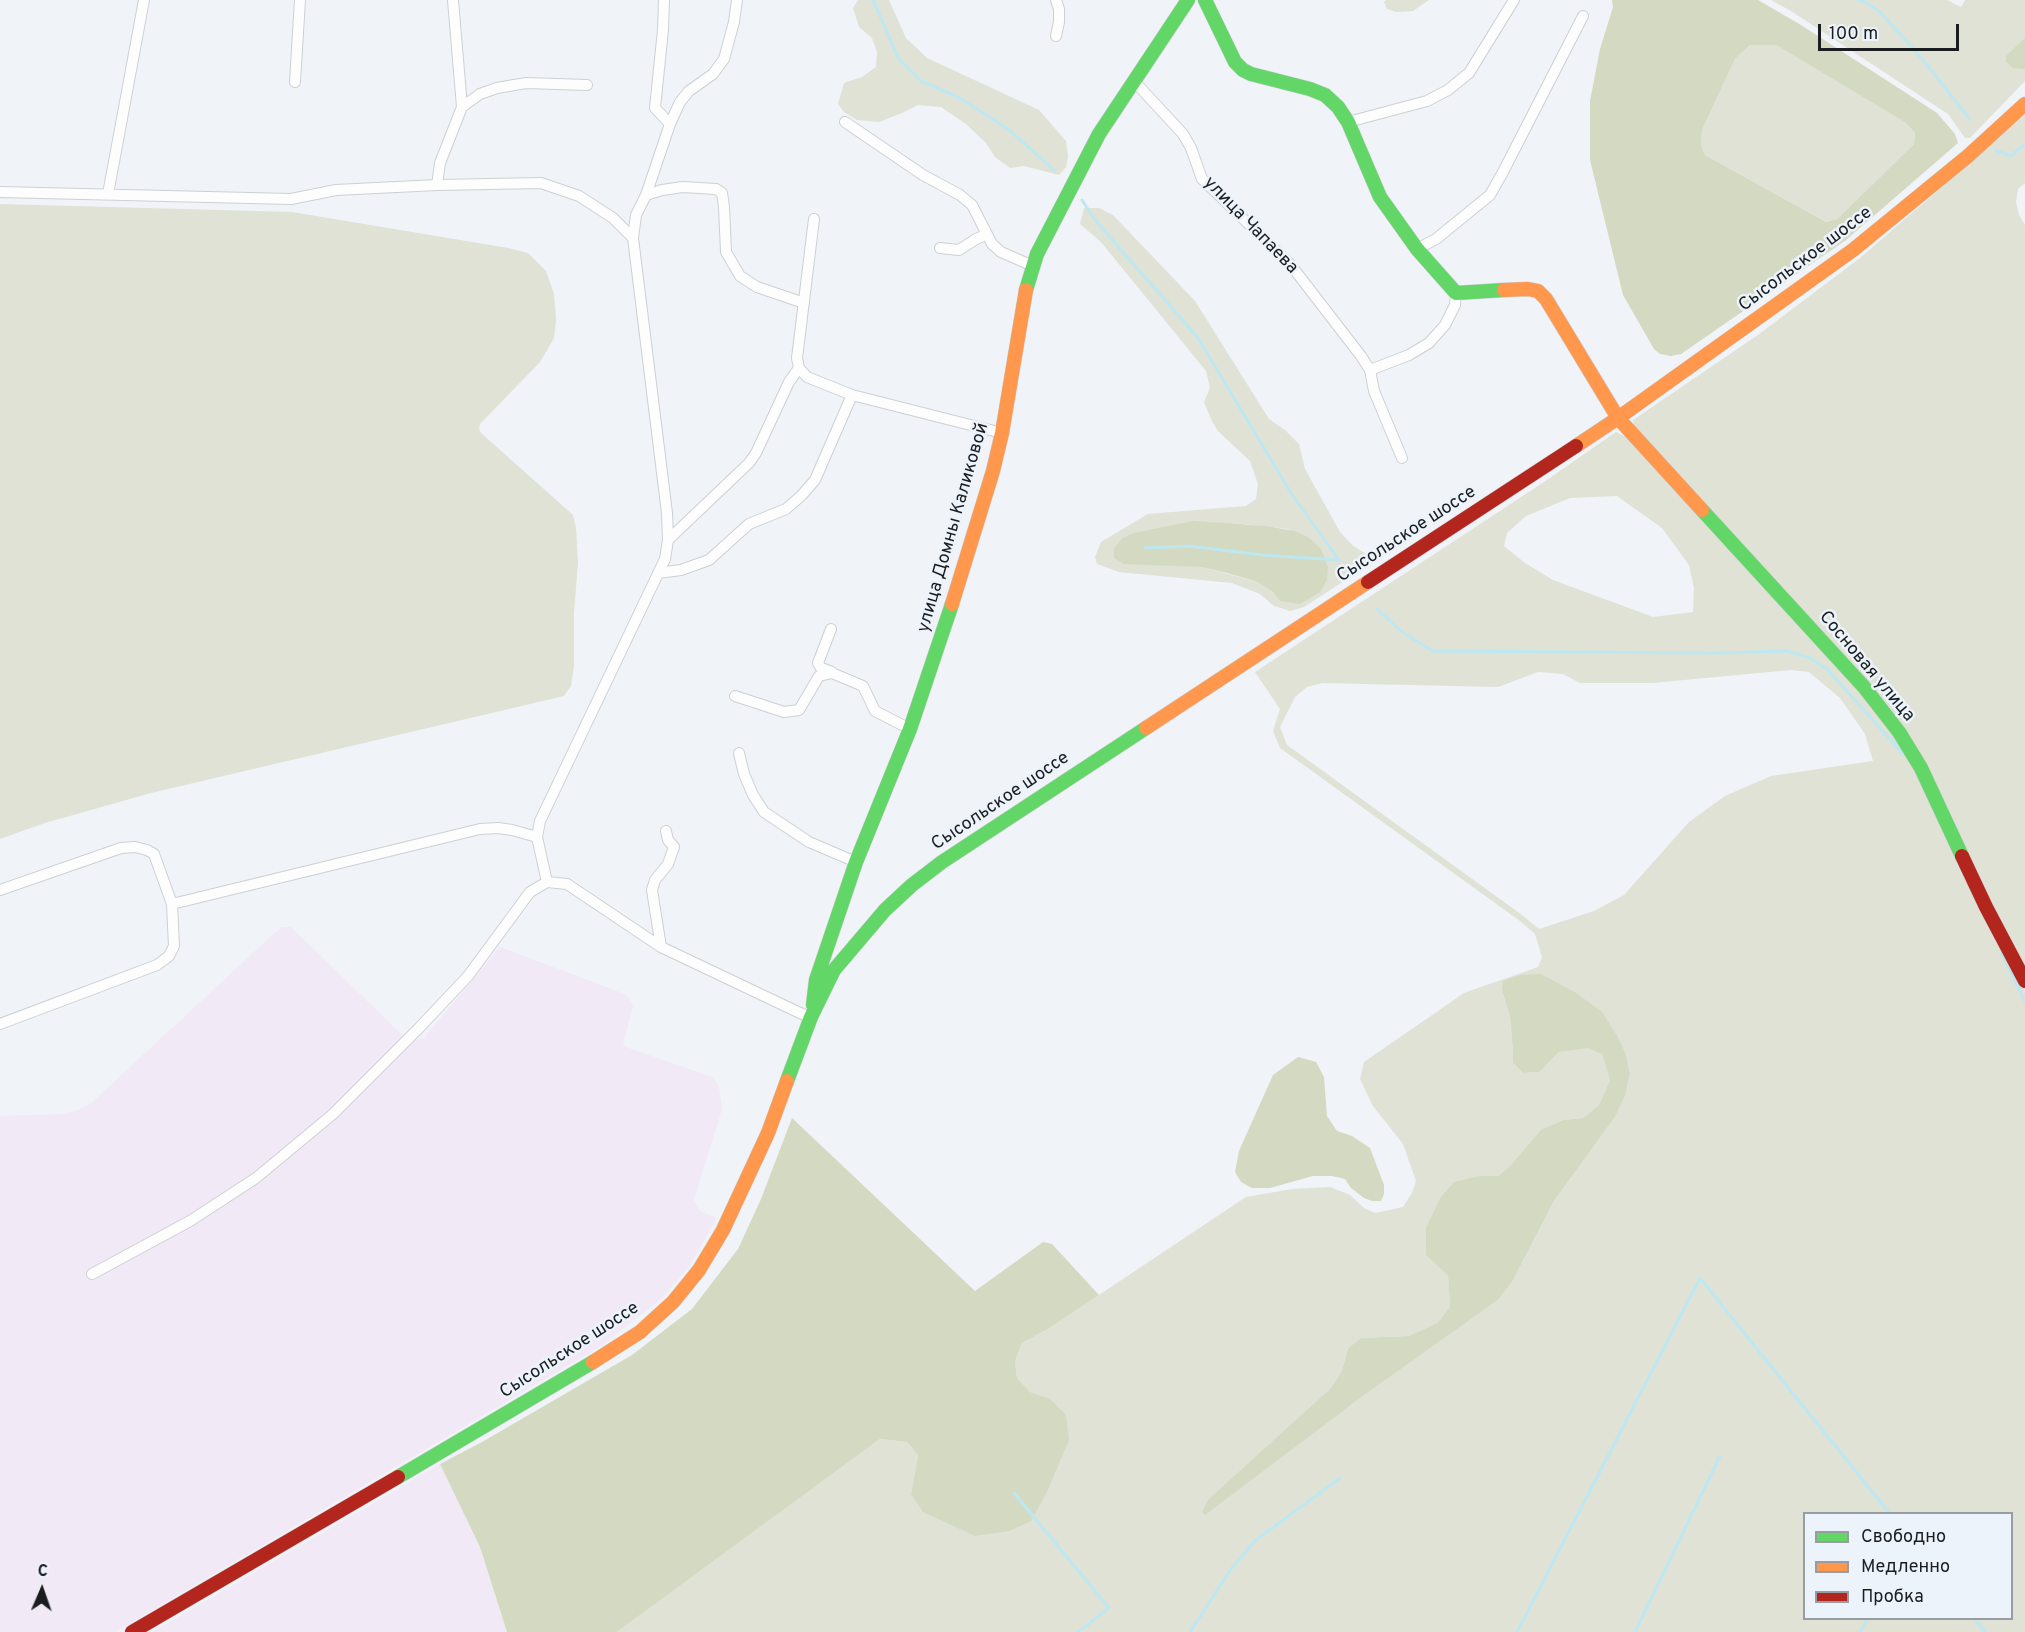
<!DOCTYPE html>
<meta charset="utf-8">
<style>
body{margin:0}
#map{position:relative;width:2025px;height:1632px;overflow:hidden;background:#f0f3f8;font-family:Overpass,sans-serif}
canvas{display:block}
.legend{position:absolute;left:1803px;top:1512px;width:210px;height:108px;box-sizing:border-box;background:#ecf3fb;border:2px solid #989da3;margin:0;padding:8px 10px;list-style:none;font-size:18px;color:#1a1d1f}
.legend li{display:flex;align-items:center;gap:12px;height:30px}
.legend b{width:30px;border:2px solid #989da3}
.north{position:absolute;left:12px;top:1560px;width:60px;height:60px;-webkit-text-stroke:4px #ecf3fb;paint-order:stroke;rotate:2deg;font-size:16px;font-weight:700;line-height:24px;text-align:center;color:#1a1d1f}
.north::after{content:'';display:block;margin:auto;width:21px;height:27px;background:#1a1d1f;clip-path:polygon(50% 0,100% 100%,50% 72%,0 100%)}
.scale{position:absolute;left:1818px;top:24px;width:141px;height:27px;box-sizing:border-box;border:3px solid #1a1d1f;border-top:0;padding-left:8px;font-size:18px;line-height:21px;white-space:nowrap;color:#1a1d1f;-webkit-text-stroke:4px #ecf3fb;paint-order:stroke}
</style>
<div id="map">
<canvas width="2025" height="1632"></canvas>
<ul class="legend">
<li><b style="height:8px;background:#63d668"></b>Свободно</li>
<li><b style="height:8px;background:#ff974d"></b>Медленно</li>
<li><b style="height:8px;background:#b3261e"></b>Пробка</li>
</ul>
<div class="north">С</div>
<div class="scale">100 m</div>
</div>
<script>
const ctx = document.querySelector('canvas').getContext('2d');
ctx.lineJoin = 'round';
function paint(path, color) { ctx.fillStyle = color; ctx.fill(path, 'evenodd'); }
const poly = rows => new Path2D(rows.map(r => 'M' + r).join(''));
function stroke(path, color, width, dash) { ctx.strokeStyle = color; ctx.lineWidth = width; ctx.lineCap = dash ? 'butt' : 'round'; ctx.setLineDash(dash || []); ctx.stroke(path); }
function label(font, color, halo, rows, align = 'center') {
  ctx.font = font + ' Overpass,sans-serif'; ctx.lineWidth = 5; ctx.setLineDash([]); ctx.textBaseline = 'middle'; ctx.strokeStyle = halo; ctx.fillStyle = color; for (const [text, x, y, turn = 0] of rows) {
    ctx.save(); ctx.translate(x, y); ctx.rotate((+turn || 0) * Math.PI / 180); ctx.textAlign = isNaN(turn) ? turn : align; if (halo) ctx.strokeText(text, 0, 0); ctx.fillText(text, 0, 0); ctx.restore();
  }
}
paint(poly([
 [281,927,291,927,394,1027,407,1039,414,1040,424,1038,500,947,625,994,631,1001,633,1006,623,1044,626,1047,712,1077,719,1087,722,1109,694,1200,700,1211,717,1218,688,1268,663,1297,603,1345,129,1624,115,1632,0,1632,0,1116,63,1114,79,1110,90,1104],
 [440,1464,480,1547,507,1632,152,1632]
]), '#f1eaf6');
paint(poly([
 [858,0,889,0,906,38,927,58,1039,110,1066,141,1068,156,1066,167,1059,175,1024,166,1010,168,995,157,986,143,966,124,941,107,918,105,902,113,879,122,857,120,844,112,838,104,844,83,862,77,876,67,877,52,872,38,859,27,853,8],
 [1386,0,1429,0,1413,11,1396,12,1387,9,1384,2],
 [1771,0,1947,0,1961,7,1965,0,2025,0,2025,81,1970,138,1965,138,1948,114,1791,11],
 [1750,45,1776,45,1906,123,1915,133,1914,144,1837,219,1826,222,1705,155,1701,145,1702,130,1735,59],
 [2025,115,2025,183,2018,189,2016,202,2019,215,2025,225,2025,970,1991,904,1926,766,1635,431,1633,420,1758,335,1860,258],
 [0,204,292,212,508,248,528,253,546,271,554,294,556,320,554,338,540,362,480,424,479,429,481,433,573,515,576,528,578,563,574,612,574,666,571,686,564,696,151,793,45,823,0,839],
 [1084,208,1099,208,1113,215,1195,301,1269,419,1285,430,1299,444,1305,469,1340,532,1353,546,1368,555,1370,559,1364,568,1304,607,1290,611,1274,606,1260,594,1232,583,1119,572,1097,564,1095,557,1101,542,1148,514,1246,506,1256,499,1258,484,1250,461,1218,431,1212,421,1204,402,1210,388,1206,371,1101,242,1080,224],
 [1244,524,1288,529,1308,537,1280,601,1272,591,1255,581,1201,567,1174,565],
 [1616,432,1628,438,1861,690,1917,770,1982,909,2025,991,2025,1632,617,1632,880,1439,907,1442,918,1455,911,1494,1049,1398,1030,1392,1017,1378,1015,1362,1022,1343,1048,1329,1246,1197,1292,1189,1330,1187,1350,1195,1364,1208,1375,1213,1403,1207,1412,1193,1416,1181,1403,1144,1373,1106,1360,1079,1364,1062,1464,993,1538,967,1542,957,1535,934,1520,921,1280,748,1273,731,1280,709,1255,672,1544,482],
 [1617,496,1662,528,1689,565,1694,588,1693,612,1653,617,1553,580,1525,563,1504,546,1507,533,1526,516,1570,498],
 [1791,670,1809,672,1840,698,1865,734,1873,761,1771,776,1725,796,1689,822,1624,895,1594,911,1539,929,1522,915,1287,745,1280,727,1295,697,1307,687,1322,683,1498,687,1538,672,1563,674,1580,683,1652,683],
 [1502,990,1619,1039,1626,1054,1630,1074,1625,1096,1615,1117,1554,1201,1512,1282,1498,1300,1356,1401,1204,1506,1331,1388,1342,1371,1348,1348,1361,1338,1409,1336,1437,1323,1450,1307,1448,1276,1426,1255,1480,1176,1498,1176,1510,1166,1542,1130,1563,1120,1583,1118,1599,1105,1610,1080,1602,1054,1588,1047,1559,1052,1538,1072,1523,1073,1513,1063,1513,1052,1510,1017],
 [1804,1514,2012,1514,2012,1618,1804,1618]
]), '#dfe2d5');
paint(poly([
 [1612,0,1758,0,1801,25,1937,113,1955,134,1958,143,1846,240,1681,354,1671,356,1660,354,1654,349,1623,295,1590,160,1590,101,1600,49,1613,7],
 [1750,45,1776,45,1906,123,1915,133,1914,144,1837,219,1826,222,1705,155,1701,145,1702,130,1735,59],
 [2025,38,2025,69,2013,68,2006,62,2006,56],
 [1193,521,1266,526,1295,531,1308,537,1321,549,1328,567,1327,580,1320,592,1300,604,1280,601,1272,591,1255,581,1227,573,1201,567,1124,564,1114,558,1114,549,1123,538,1134,533],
 [1541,974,1576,993,1602,1012,1619,1039,1626,1054,1630,1074,1625,1096,1615,1117,1554,1201,1512,1282,1498,1300,1356,1401,1205,1515,1202,1512,1208,1500,1331,1388,1342,1371,1348,1348,1361,1338,1409,1336,1437,1323,1450,1307,1448,1276,1426,1255,1426,1228,1441,1197,1454,1182,1480,1176,1498,1176,1510,1166,1541,1130,1563,1120,1583,1118,1599,1105,1610,1080,1602,1054,1588,1048,1559,1052,1539,1072,1523,1073,1513,1063,1513,1052,1510,1017,1502,990,1503,981,1520,975],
 [1298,1057,1316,1062,1324,1077,1327,1116,1337,1131,1352,1136,1370,1148,1384,1185,1384,1194,1381,1201,1372,1201,1364,1198,1351,1188,1345,1179,1332,1176,1313,1176,1270,1188,1252,1188,1241,1182,1235,1172,1239,1151,1273,1075],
 [792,1118,975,1291,1043,1242,1052,1244,1099,1295,1048,1329,1022,1343,1015,1362,1017,1378,1030,1392,1049,1398,1066,1415,1069,1440,1046,1494,1031,1521,1009,1531,975,1536,923,1512,911,1494,918,1455,907,1442,880,1439,617,1632,507,1632,480,1547,440,1464,482,1442,632,1355,692,1309,738,1249,761,1199]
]), '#d4d9c2');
stroke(poly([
 [873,0,898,58,921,81,960,98,1008,129,1055,171],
 [1858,0,1867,3,1881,13,1924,61,1969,118],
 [1995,150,2011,156,2025,144],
 [1082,200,1095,220,1198,338,1291,493,1339,560],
 [1145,548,1189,546,1262,555,1339,560],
 [1376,608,1402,632,1433,651,1719,653,1787,651,1810,658,1827,669,1904,755],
 [2001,952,2025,1002],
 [1014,1493,1109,1608,1078,1632],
 [1974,1618,1985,1632],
 [1190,1632,1231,1569,1256,1540,1340,1478],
 [1517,1632,1700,1278,1890,1514],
 [1635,1632,1720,1456],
 [1860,1632,1868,1618]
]), '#bee8f1', 3);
const street = poly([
 [664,0,663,30,655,108,670,124],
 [1056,0,1059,9,1059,22,1056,36],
 [1134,81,1183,134,1191,148,1202,179,1290,264,1361,356,1370,370,1374,391,1402,458],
 [295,82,300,0],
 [462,107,480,94,497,88,526,83,587,85],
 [845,122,923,175,960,195,972,205,992,244,1001,252,1033,266],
 [1348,122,1427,101,1448,90,1469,73,1514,0],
 [437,185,440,163,462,107,453,0],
 [0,192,291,199,336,190,437,185,541,183,579,196,613,218,633,238],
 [108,194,144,0],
 [646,195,662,190,683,187,716,189,722,193,724,207,726,252,740,276,757,287,804,303],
 [814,219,797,358,799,368,807,377,852,395,1002,433],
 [940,248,959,250,976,239,986,235],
 [1417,249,1436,239,1490,195,1503,172,1583,16],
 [1370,370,1409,355,1429,343,1445,325,1455,305,1456,293],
 [668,540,749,463,756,453,789,382,799,368],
 [658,573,681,570,709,560,749,524,786,509,801,496,815,480,852,395],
 [831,629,818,663,821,668,832,672],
 [735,696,784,712,799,710,819,676,832,673,863,686,875,711,910,729],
 [739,753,744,774,753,795,764,812,809,842,856,862],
 [547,882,537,837,540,821,665,559,668,540,667,513,633,238,636,215,646,195,670,124,680,102,689,91,713,74,724,59,734,22,737,0],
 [0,890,121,848,135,847,147,850,154,854,172,904,174,946,169,956,157,965,0,1024],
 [172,904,480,829,498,828,512,830,537,837],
 [661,947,652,890,655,880,668,864,674,847,668,840,666,831],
 [92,1274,190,1221,256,1178,333,1114,419,1028,468,976,530,892,547,882,567,884,661,947,800,1013,811,1017]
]);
const fast = poly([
 [1205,0,1235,62,1243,70,1251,74,1310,89,1325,95,1338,107,1348,122,1380,197,1417,249,1456,293,1504,290],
 [1026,290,1037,254,1099,134,1188,0],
 [1702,510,1864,687,1899,732,1921,768,1962,856],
 [813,1005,816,980,856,862,910,729,952,604],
 [787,1081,811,1017,834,970,885,910,912,885,942,862,1146,728],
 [398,1477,593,1362]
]);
const slow = poly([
 [1504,290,1528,289,1538,291,1546,299,1618,418,1702,510],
 [1576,446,1618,418,1853,250,1968,156,2025,104],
 [952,604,993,471,1002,433,1026,290],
 [1146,728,1368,582],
 [593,1362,640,1332,673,1302,699,1270,723,1230,768,1133,787,1081]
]);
const jam = poly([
 [1368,582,1576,446],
 [1962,856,1986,907,2025,981],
 [132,1632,398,1477]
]);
stroke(street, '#cdd0d3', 12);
stroke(fast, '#cdd0d3', 15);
stroke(slow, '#cdd0d3', 15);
stroke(jam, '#cdd0d3', 15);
stroke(street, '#fdfdfe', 10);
stroke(fast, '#63d668', 14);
stroke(slow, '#ff974d', 14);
stroke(jam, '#b3261e', 14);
label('18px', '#1a1d1f', '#ecf3fb', [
 ["улица Чапаева",1250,226,46],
 ["Сысольское шоссе",1806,260,-37],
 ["улица Домны Каликовой",954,528,-74],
 ["Сысольское шоссе",1407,535,-33],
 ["Сосновая улица",1866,667,50],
 ["Сысольское шоссе",1001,802,-34],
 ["Сысольское шоссе",570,1351,-33]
]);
</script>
